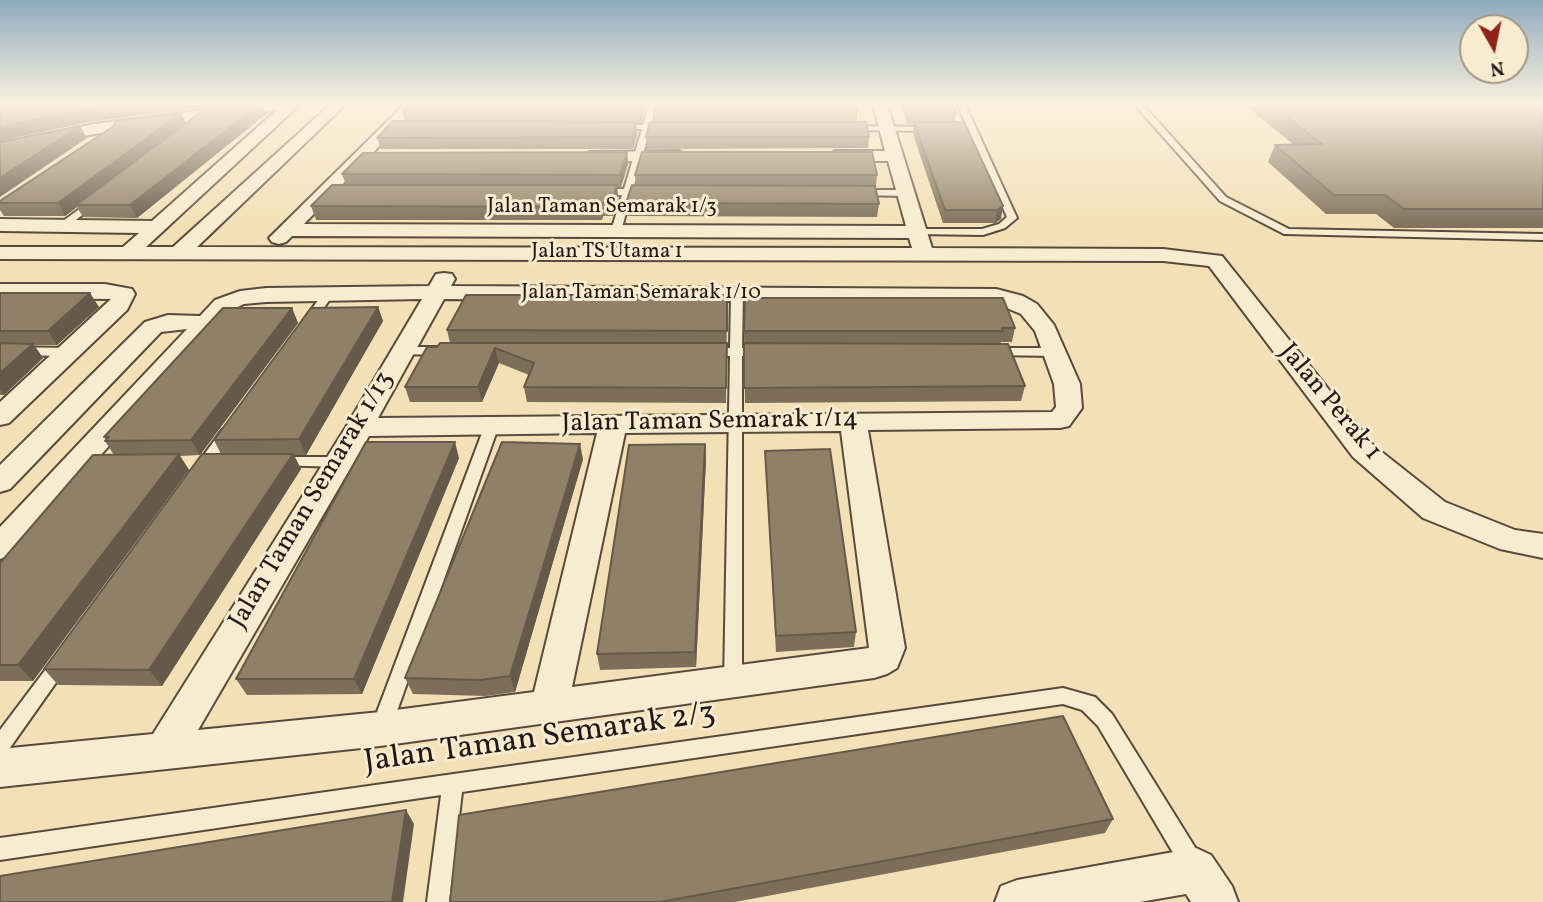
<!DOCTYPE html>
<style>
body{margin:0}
#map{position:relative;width:1543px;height:902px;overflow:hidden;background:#f3e0b6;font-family:Vollkorn,serif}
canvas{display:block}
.north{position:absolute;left:1459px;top:14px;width:70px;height:70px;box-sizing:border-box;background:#f7ebd0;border:2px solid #a39785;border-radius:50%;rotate:171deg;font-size:19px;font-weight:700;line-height:28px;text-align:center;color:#241814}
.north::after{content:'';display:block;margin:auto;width:24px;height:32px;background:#8f2418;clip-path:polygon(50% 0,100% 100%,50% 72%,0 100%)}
</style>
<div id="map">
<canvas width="1543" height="902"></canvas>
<div class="north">N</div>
</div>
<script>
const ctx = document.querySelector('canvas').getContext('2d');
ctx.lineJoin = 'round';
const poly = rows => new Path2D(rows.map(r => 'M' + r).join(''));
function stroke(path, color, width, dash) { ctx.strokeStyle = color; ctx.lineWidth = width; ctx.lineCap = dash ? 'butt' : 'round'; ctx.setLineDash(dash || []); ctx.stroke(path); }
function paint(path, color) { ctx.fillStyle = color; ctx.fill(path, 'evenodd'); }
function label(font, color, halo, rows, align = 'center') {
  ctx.font = font + ' Vollkorn,serif'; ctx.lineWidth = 6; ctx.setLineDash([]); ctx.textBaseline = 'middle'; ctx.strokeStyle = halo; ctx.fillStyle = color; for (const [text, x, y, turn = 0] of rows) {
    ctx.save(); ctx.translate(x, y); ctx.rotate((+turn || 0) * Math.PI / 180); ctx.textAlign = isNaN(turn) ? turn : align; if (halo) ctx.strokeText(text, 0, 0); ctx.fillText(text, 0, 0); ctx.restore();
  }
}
const service = poly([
 [649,104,657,104,651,125,667,125,671,127,667,129,650,129,633,189,646,189,651,192,646,195,631,195,621,231,613,233,611,231,622,195,600,195,595,192,600,189,624,189,642,129,617,129,613,127,617,125,643,125,649,104],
 [957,104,965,104,1017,218,1005,228,983,235,914,234,914,230,917,229,982,229,999,224,1007,217,957,104],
 [1134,104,1142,104,1226,197,1289,229,1543,234,1543,240,1284,234,1220,201,1134,104],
 [848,126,929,127,933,129,929,131,845,130,844,128,848,126],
 [859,190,906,190,911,193,906,196,856,195,856,191,859,190],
 [93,199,101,201,65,228,59,228,59,224,93,199],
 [328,291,334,294,311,325,303,325,303,321,324,292,328,291],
 [737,291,743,294,742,348,760,348,766,352,760,356,742,356,742,682,739,688,733,690,727,688,724,682,730,356,711,356,705,352,711,348,730,348,731,294,737,291],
 [0,347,72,348,78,352,72,356,0,355,0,347],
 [401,347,442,347,448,351,442,355,397,354,395,351,401,347],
 [994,348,1054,348,1060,352,1054,356,990,355,988,352,994,348],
 [492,421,499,425,391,728,388,734,381,737,374,734,371,728,485,425,492,421],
 [227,429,234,433,232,436,205,473,195,473,193,470,195,467,222,430,227,429],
 [280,457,339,457,346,462,339,467,275,465,273,462,280,457],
 [61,654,67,657,70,662,67,667,7,752,0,755,0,730,55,657,61,654],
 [1063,688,1095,697,1112,714,1201,857,1204,865,1201,873,1193,876,1185,873,1098,726,1082,710,1063,704,462,792,449,902,427,902,441,795,0,860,0,838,1063,688]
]);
const minor = poly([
 [253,104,296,104,297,107,146,247,173,247,331,104,346,104,197,247,912,248,909,238,292,236,286,242,279,244,272,242,269,238,405,104,420,104,304,224,906,226,888,161,835,161,827,156,835,151,885,151,873,104,887,104,932,248,1163,249,1222,256,1373,445,1445,502,1515,530,1543,534,1543,558,1500,549,1423,518,1353,457,1209,266,1163,261,0,259,0,247,123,247,139,233,0,231,0,219,152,221,277,110,94,134,0,154,0,144,94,124,253,104],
 [679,151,687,156,685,160,590,162,582,157,590,152,679,151],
 [444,273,452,274,455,279,451,286,996,289,1023,296,1037,304,1054,325,1080,384,1082,408,1069,426,1060,428,868,430,905,648,897,668,887,674,874,678,380,746,0,787,0,749,153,734,346,427,422,299,266,302,244,304,231,310,11,555,0,559,0,527,187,329,161,332,10,489,0,492,0,465,145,322,168,315,200,316,215,300,240,291,266,288,429,286,436,274,444,273],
 [444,299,995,303,1021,314,1035,331,1054,384,1056,407,1052,412,378,418,444,299],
 [841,431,869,648,572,687,625,433,841,431],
 [597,433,534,692,380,712,198,730,369,436,597,433],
 [0,284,105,284,132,289,135,294,127,310,9,423,0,425,0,402,111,299,0,298,0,284],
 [1196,848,1211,855,1232,886,1238,902,1191,902,1186,894,1140,902,995,902,1001,886,1017,880,1196,848]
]);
stroke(service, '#584a3c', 4);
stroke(minor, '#584a3c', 4);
paint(service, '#f7ebd0');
paint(minor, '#f7ebd0');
paint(poly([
 [254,104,262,104,266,114,137,218,83,217,77,207,65,216,4,216,0,210,0,201,186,123],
 [901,104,952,104,956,113,954,122,1001,219,995,223,943,223,913,134,914,124,907,124],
 [1244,104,1543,104,1543,228,1394,228,1376,214,1326,214,1268,162,1275,145,1294,145],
 [645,108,641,123,636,123,637,134,633,149,381,149,377,138,405,121,402,111],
 [653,112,857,113,857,122,869,137,868,148,647,149,646,137,654,122],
 [627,152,628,164,621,187,617,187,618,198,613,216,603,216,602,220,316,220,311,206,346,185,342,174],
 [635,175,877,175,876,187,879,204,877,217,628,216,626,203,636,185],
 [0,293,99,307,57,345,34,345,43,358,4,395,0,395],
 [727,298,726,403,527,402,524,387,529,375,499,363,482,402,410,402,405,387,437,347,450,343,447,330],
 [378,307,383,321,306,455,294,455,301,469,162,686,58,685,44,669,221,454,214,440],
 [292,308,298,323,200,455,180,456,189,470,33,681,0,681,0,563,114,455,105,441,106,440,104,437],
 [1015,328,1012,342,1001,342,1000,344,1025,386,1021,401,745,403,744,331],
 [705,444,706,459,696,667,600,670,597,654],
 [765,451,856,632,854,647,776,652],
 [459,458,362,694,247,695,236,679],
 [583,459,515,692,486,696,413,694,405,678],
 [1113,819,1105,833,735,902,450,902]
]), '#7c6e59');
paint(poly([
 [0,104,28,104,0,109],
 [132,104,234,104,94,121,0,141,0,127,87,109],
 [260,104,262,104,266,114,137,218,130,205],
 [642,104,645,104,645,108,641,123,640,111],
 [181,113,186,124,76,205,77,207,65,216,58,203],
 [636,122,637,134,633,149,632,137],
 [80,126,87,138,0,197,0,178],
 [627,152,628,164,621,187,620,175],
 [617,185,618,198,613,216,611,203],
 [601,203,603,216,602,220,600,207],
 [1003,206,1001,219,995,223,997,210],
 [90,293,99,307,57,345,48,331],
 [378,307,383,321,306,455,299,439],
 [292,308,298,323,200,455,191,440],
 [33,344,43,358,4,395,0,389,0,373],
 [495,348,499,363,482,402,478,387],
 [455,442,459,458,362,694,354,679],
 [580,444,583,459,515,692,510,676],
 [705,444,706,459,696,667,695,652],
 [179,454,189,470,33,681,18,665],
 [293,454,301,469,162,686,149,670],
 [406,810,414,824,403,902,392,902]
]), '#655a49');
const building = poly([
 [31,104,132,104,87,109,0,127,0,110,31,104],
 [254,104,260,104,130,205,76,205,204,110,254,104],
 [410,104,642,104,640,111,402,111,410,104],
 [656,104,855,104,857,113,653,112,656,104],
 [905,104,952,104,956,113,908,113,905,104],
 [1270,104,1543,104,1543,209,1404,209,1385,195,1334,195,1275,145,1322,144,1270,104],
 [181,113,58,203,0,203,0,201,114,126,115,121,181,113],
 [393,121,636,122,632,137,377,138,393,121],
 [650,122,866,122,869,137,646,137,650,122],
 [914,122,964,122,1003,206,997,210,945,210,914,122],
 [80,126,0,178,0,142,80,126],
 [627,152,620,175,342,174,363,153,627,152],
 [642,152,872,152,877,175,635,175,642,152],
 [332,185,617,185,611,203,601,203,600,207,311,206,332,185],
 [632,185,875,186,879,204,626,203,632,185],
 [0,293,90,293,48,331,0,331,0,293],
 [466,295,723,295,723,298,727,298,727,331,447,330,466,295],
 [745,298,1003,298,1015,328,1002,328,1003,331,744,331,745,298],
 [378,307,299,439,214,440,311,308,378,307],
 [223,308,292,308,191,440,105,441,109,437,104,437,223,308],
 [0,343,33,344,0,373,0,343],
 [440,343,727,343,726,388,524,387,534,363,495,348,478,387,405,387,427,347,437,347,440,343],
 [744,343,1008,344,1025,386,744,388,744,343],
 [366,442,455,442,354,679,236,679,366,442],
 [502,442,580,444,510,676,480,680,405,678,502,442],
 [705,444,695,652,597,654,629,445,705,444],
 [830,449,856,632,776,636,765,451,830,449],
 [179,454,18,665,0,665,0,563,93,455,179,454],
 [202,454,293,454,149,670,44,669,202,454],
 [1063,716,1113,819,660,902,450,902,459,815,1063,716],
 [406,810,392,902,0,902,0,876,406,810]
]);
paint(building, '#908068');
stroke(building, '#655a49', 2);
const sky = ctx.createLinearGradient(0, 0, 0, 230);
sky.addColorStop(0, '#90aabe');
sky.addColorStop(0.45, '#faf1de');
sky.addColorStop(1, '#faf1de00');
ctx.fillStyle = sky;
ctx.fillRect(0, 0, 1543, 230);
label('21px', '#241814', '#f7ebd0', [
 ["Jalan Taman Semarak 1/3",602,208],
 ["Jalan TS Utama 1",607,253],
 ["Jalan Taman Semarak 1/10",641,294]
]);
label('26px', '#241814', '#f7ebd0', [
 ["Jalan Perak 1",1329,403,50],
 ["Jalan Taman Semarak 1/14",710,423,-1],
 ["Jalan Taman Semarak 1/13",313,501,-59]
]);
label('32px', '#241814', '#f7ebd0', [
 ["Jalan Taman Semarak 2/3",540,740,-8]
]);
</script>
